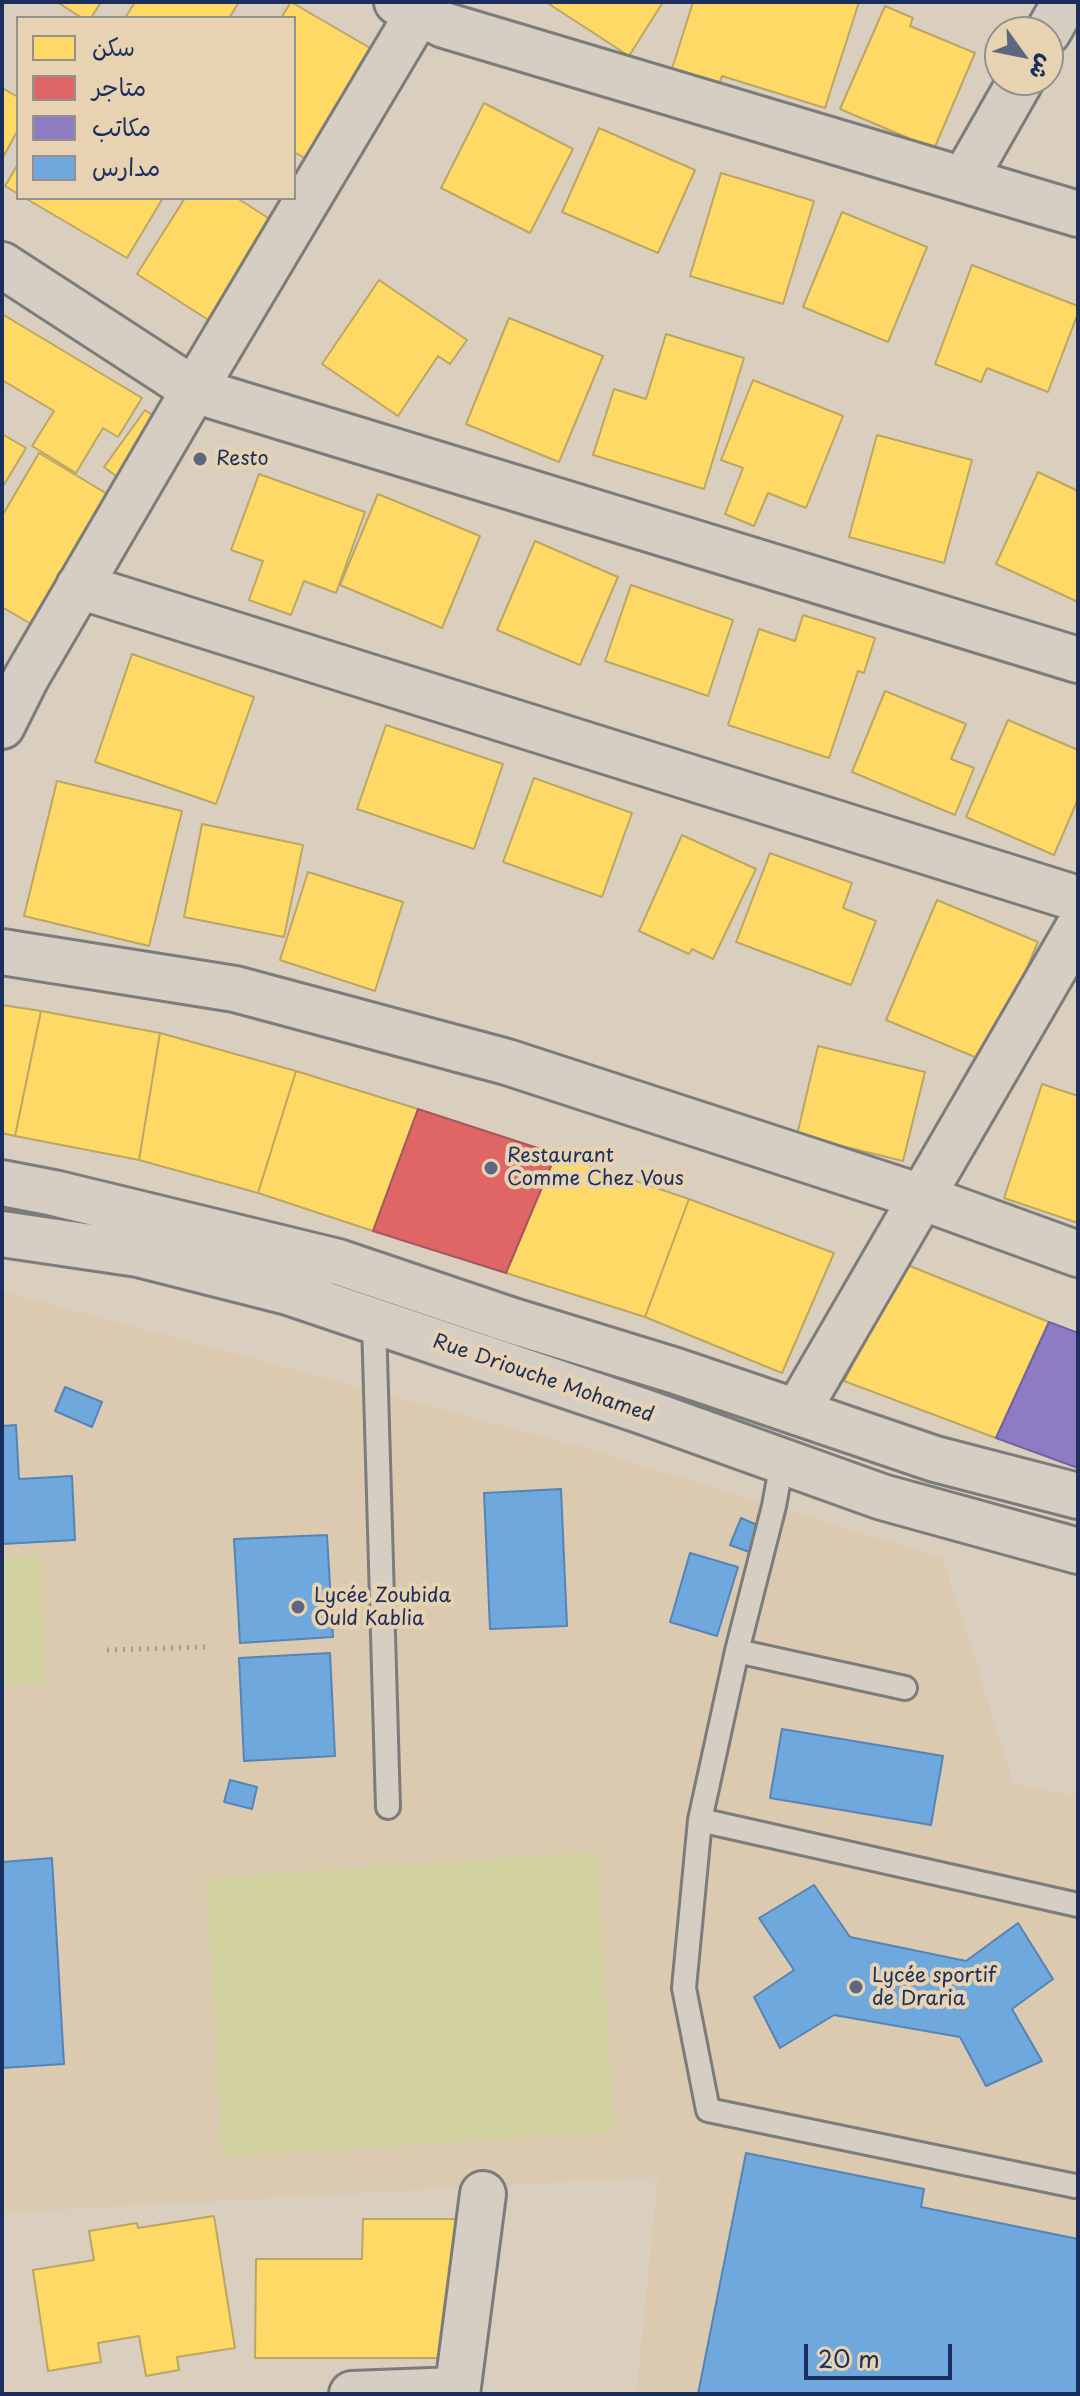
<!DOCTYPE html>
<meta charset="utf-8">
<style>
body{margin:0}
#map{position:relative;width:1080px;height:2396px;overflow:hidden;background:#dacfbe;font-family:"Playpen Sans","Playpen Sans Arabic",sans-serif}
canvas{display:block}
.frame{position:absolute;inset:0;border:4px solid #1b2f5e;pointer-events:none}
.legend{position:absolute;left:16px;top:16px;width:280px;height:184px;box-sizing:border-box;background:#e7d2b1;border:2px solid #959190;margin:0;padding:10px 14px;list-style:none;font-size:24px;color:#1b2f5e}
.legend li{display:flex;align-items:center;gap:16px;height:40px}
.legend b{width:40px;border:2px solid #959190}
.north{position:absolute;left:984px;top:16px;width:80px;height:80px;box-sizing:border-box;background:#e7d2b1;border:2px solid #959190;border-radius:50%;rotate:123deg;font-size:22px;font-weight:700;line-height:32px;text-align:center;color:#1b2f5e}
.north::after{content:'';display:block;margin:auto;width:28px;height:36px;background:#5e6780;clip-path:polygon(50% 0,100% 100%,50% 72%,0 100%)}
.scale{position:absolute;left:804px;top:2344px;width:148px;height:36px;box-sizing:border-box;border:4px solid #1b2f5e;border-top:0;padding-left:10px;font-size:24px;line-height:28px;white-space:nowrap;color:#1b2f5e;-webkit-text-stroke:6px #e7d2b1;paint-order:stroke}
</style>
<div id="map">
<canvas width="1080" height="2396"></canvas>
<div class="frame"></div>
<ul class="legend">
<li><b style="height:22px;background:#ffd966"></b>سكن</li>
<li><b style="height:22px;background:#e06666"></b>متاجر</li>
<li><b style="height:22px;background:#8e7cc3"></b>مكاتب</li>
<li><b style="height:22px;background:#6fa8dc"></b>مدارس</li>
</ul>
<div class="north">ش</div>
<div class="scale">20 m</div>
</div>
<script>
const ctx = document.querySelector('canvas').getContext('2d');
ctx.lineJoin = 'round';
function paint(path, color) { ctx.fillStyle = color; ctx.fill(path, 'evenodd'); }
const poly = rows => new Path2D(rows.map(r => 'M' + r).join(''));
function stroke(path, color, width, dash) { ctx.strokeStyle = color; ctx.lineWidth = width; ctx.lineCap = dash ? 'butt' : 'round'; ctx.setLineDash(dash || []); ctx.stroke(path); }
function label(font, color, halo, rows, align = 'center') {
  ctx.font = font + ' "Playpen Sans",sans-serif'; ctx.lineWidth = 8; ctx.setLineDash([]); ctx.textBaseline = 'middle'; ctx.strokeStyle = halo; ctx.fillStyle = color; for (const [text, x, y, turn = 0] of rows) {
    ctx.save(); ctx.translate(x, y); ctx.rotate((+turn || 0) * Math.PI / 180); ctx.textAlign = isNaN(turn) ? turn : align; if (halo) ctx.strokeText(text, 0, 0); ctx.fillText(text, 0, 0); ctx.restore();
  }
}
paint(poly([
 [2,1291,582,1447,943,1558,1014,1784,1078,1796,1078,2394,636,2394,658,2177,2,2213]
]), '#dccab0');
paint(poly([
 [42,1555,44,1684,2,1685,2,1556],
 [597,1852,614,2132,223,2157,206,1878]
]), '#d1d2a0');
const homes = poly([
 [57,2,101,2,91,18,82,18,57,2],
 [135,2,239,2,229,18,125,18,135,2],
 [291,2,370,48,353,76,368,85,319,166,294,152,294,18,281,18,291,2],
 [546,2,663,2,629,56,546,2],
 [693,2,859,2,825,108,722,76,718,87,671,72,693,2],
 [885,6,913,18,910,26,975,53,934,149,840,109,885,6],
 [2,88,18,97,18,130,2,159,2,88],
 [484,103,573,149,530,233,441,188,484,103],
 [599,128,695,170,658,253,562,212,599,128],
 [18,164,18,194,5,186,18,164],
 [721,173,814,201,783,304,690,276,721,173],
 [25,198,163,198,127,258,25,198],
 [185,198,237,198,287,230,224,330,137,274,185,198],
 [842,212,927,247,888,342,803,307,842,212],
 [972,265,1078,306,1078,313,1048,392,987,368,981,382,935,364,972,265],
 [379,280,467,340,450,364,438,356,398,416,322,364,379,280],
 [2,314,142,398,118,437,103,428,76,473,32,446,54,411,2,380,2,314],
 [509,318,603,356,559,462,466,424,509,318],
 [666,334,744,358,704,489,593,455,614,389,646,399,666,334],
 [753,380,843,416,806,508,768,493,754,526,725,514,743,468,721,460,753,380],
 [145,410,169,427,128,485,104,467,145,410],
 [2,434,26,448,2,488,2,434],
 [877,435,972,460,944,563,849,537,877,435],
 [39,453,109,495,43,631,2,607,2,516,39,453],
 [1038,472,1078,491,1078,602,996,564,1038,472],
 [259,474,365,512,336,593,304,581,291,615,249,600,263,561,231,550,259,474],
 [378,494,480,536,442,628,340,585,378,494],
 [535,541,618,577,580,665,497,630,535,541],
 [631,585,733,620,708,696,605,661,631,585],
 [803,615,875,638,864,673,858,671,829,758,728,725,759,629,795,641,803,615],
 [132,654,254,697,216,804,95,762,132,654],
 [885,691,966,724,951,759,974,768,955,815,852,772,885,691],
 [1008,720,1078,750,1078,799,1054,855,966,817,1008,720],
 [386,725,503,764,474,849,357,809,386,725],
 [534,778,632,813,602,897,503,862,534,778],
 [57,781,182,811,149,946,24,916,57,781],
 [202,824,303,845,284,937,184,917,202,824],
 [682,835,756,869,713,959,692,949,689,954,639,931,682,835],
 [770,853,852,883,843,908,876,921,851,985,736,942,770,853],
 [308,872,403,902,375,991,280,960,308,872],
 [937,900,1038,942,987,1062,886,1020,937,900],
 [2,1005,41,1011,15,1136,2,1133,2,1005],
 [41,1011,160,1033,139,1160,15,1136,41,1011],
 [160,1033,296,1071,258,1193,139,1160,160,1033],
 [818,1046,925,1072,903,1161,797,1135,818,1046],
 [296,1071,418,1109,373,1231,258,1193,296,1071],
 [1042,1084,1078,1096,1078,1223,1004,1198,1042,1084],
 [556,1154,689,1199,645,1317,506,1273,556,1154],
 [689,1199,834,1253,782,1373,645,1317,689,1199],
 [905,1264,1049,1322,996,1438,844,1381,905,1264],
 [214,2216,235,2348,177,2357,179,2370,146,2376,139,2336,98,2343,101,2362,48,2371,33,2270,94,2260,89,2231,137,2223,138,2228,214,2216],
 [363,2219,462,2219,457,2358,255,2358,256,2259,362,2259,363,2219]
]);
paint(homes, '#ffd966');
stroke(homes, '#bba664', 2);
const shops = poly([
 [418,1109,556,1154,506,1273,373,1231,418,1109]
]);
paint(shops, '#e06666');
stroke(shops, '#a55664', 2);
const offices = poly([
 [1049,1322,1078,1333,1078,1468,996,1438,1049,1322]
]);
paint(offices, '#8e7cc3');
stroke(offices, '#6c65a5', 2);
const schools = poly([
 [65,1387,102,1402,92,1427,55,1411,65,1387],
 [16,1425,19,1479,72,1476,75,1540,2,1544,2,1426,16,1425],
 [561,1489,567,1626,490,1629,484,1493,561,1489],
 [741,1518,771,1531,760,1556,730,1545,741,1518],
 [327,1535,333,1637,240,1643,234,1539,327,1535],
 [690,1553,738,1567,717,1636,670,1622,690,1553],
 [330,1653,335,1756,244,1761,239,1658,330,1653],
 [782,1729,943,1756,931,1825,770,1798,782,1729],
 [230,1780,257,1787,252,1809,224,1802,230,1780],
 [52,1858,64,2064,2,2068,2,1862,52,1858],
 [814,1885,850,1937,966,1961,1018,1923,1053,1979,1012,2009,1042,2061,986,2086,960,2037,834,2015,780,2048,754,1997,794,1970,759,1918,814,1885],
 [746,2153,924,2189,921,2207,1078,2239,1078,2394,698,2394,746,2153]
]);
paint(schools, '#6fa8dc');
stroke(schools, '#5684b6', 2);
const service = poly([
 [374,1322,388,1807],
 [737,1651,774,1506,782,1462],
 [700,1820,737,1651,905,1688],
 [1075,2186,708,2110,684,1988,700,1820,1078,1905]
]);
const minor = poly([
 [397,2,444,25,1078,214],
 [1048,32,1065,2],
 [964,180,1021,80],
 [2,265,194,390,1078,660],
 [79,586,1078,899],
 [2,726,26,678,194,390,425,2],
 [2,952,235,989,507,1062,921,1197,1078,1254],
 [797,1412,1078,928],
 [352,2394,457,2390],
 [457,2394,483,2194]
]);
const primary = poly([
 [2,1183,54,1193,338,1262,513,1321,676,1371,935,1459,1078,1496],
 [2,1234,138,1254,288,1292,642,1411,882,1497,1078,1551]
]);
stroke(service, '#7d7c7d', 28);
stroke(minor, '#7d7c7d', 50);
stroke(primary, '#7d7c7d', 50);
stroke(poly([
 [107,1650,205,1647]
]), '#9e9b99', 5, [2, 6]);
stroke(service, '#d6cec2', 22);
stroke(minor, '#d6cec2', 44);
stroke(primary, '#d6cec2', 44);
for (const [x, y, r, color] of [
 [200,459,8,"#5e6780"],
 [491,1168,8,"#5e6780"],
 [298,1607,8,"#5e6780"],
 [856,1987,8,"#5e6780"]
]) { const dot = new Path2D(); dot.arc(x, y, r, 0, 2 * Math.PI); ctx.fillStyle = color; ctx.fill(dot); stroke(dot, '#e7d2b1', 3); }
label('20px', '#1b2f5e', '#e7d2b1', [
 ["Resto",216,459],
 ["Restaurant",507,1156],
 ["Comme Chez Vous",507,1179],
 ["Lycée Zoubida",314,1596],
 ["Ould Kablia",314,1619],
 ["Lycée sportif",872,1976],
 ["de Draria",872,1999]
], 'left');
label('20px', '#1b2f5e', '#e7d2b1', [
 ["Rue Driouche Mohamed",543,1379,19]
]);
</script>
